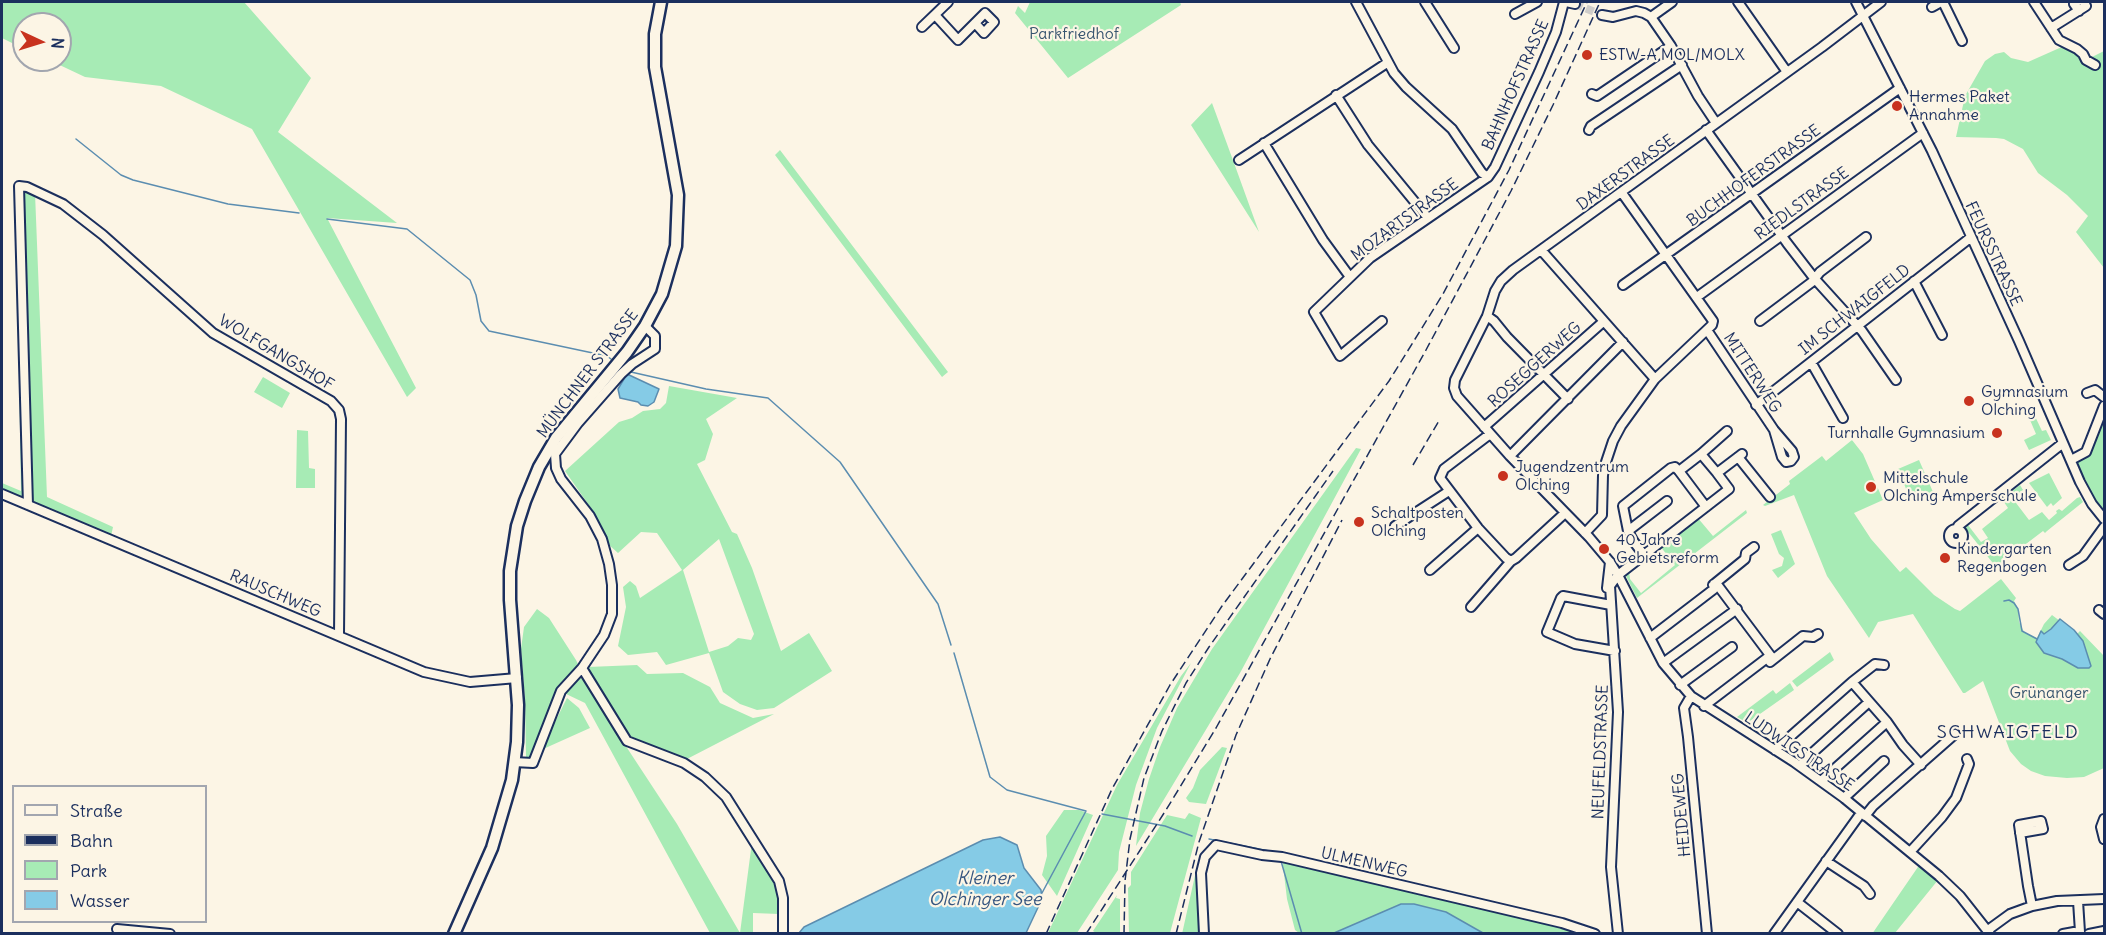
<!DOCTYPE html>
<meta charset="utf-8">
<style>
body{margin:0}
#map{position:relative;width:2106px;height:935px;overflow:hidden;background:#fcf5e5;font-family:Delius,sans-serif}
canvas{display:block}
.frame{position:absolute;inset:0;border:3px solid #1b2f5e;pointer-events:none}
.legend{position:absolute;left:12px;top:785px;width:195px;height:138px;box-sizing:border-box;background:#fcf5e5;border:2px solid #a2a6af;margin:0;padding:8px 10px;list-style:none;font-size:18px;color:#1b2f5e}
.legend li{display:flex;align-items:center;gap:12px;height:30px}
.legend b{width:30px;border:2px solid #a2a6af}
.north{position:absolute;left:12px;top:12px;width:60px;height:60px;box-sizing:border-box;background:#fcf5e5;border:2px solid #a2a6af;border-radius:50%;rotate:94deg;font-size:16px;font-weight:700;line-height:24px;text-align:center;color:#1b2f5e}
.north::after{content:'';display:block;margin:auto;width:21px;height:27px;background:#c8321e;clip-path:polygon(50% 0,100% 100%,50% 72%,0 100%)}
</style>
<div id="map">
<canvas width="2106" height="935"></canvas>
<div class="frame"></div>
<ul class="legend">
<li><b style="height:8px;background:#fcf5e5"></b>Straße</li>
<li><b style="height:8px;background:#1b2f5e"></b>Bahn</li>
<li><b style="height:16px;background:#a7ebb5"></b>Park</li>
<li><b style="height:16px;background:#85cbe6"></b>Wasser</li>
</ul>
<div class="north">N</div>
</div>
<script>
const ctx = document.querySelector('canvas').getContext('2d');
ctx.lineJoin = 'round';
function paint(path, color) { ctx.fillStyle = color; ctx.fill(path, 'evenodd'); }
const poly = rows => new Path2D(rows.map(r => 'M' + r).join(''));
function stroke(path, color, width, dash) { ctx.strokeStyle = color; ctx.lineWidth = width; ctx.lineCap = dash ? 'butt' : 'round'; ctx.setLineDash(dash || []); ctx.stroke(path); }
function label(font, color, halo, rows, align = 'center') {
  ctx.font = font + ' Delius,sans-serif'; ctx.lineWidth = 4.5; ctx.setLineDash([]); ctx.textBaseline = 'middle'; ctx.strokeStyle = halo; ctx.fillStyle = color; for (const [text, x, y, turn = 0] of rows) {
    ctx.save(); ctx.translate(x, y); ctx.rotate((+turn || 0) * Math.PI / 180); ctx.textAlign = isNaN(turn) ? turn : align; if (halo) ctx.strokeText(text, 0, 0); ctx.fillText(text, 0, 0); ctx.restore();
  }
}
paint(poly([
 [2,2,244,2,311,78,278,132,397,223,327,218,416,388,407,397,252,129,161,86,85,77,49,60,60,60,60,24,24,24,24,49,2,38],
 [1030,2,1180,2,1181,5,1068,78,1015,13,1018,6,1025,13],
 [2064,46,2083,54,2086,60,2104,51,2104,268,2076,232,2088,216,2067,195,2038,173,2023,149,2004,139,1996,138,1956,137,1965,96,1985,61,1995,54,2004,52,2011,58,2028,62],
 [1212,103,1234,163,1259,232,1191,125],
 [780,150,948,372,942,377,775,155],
 [16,188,35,193,47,497,113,527,111,536,2,491,2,483,21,491],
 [263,377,290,393,282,408,254,392],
 [669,386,737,398,706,419,713,434,705,460,697,464,732,532,737,534,752,568,781,651,809,633,832,671,774,708,757,710,740,704,723,692,709,653,666,665,657,652,628,655,618,646,626,607,623,587,630,581,636,586,640,598,682,570,657,533,641,532,618,553,608,544,595,514,565,471,619,422,632,418,643,411,660,409,666,403],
 [719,539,754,634,751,640,738,638,728,646,709,652,683,570],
 [2032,410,2042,431,2046,430,2051,440,2029,450,2024,440,2036,434,2027,413],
 [2104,413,2104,512,2093,499,2075,461,2088,453],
 [297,430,308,431,309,468,315,469,315,488,296,488],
 [1852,440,1863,454,1883,500,1854,513,1871,539,1900,572,1906,567,1934,595,1955,609,1960,611,2001,579,2016,598,2014,601,2018,609,2019,622,2024,632,2037,638,2044,624,2052,615,2077,634,2080,631,2104,656,2104,768,2084,777,2067,778,2045,776,2031,771,2021,764,2010,751,1983,681,1965,693,1963,693,1913,614,1878,622,1869,638,1827,576,1794,495,1765,506,1763,505,1790,484,1789,481,1822,456,1826,461],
 [1356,448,1361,449,1240,673,1136,846,1140,813,1149,779,1160,747,1177,708,1212,649],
 [1919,460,1933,492,1911,501,1898,469],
 [2049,473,2062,498,2053,506,2051,503,2047,507,2029,483],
 [2020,485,2023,490,2013,499,2029,520,2042,512,2049,520,2057,513,2056,511,2059,509,2062,511,2077,498,2080,497,2083,502,2047,531,2045,533,2043,531,1996,567,1965,528,1968,525,1981,542,1988,538,1982,529,2008,508,2002,499],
 [1746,510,1747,513,1637,598,1625,574,1629,571,1630,579,1641,593,1675,565,1660,546,1697,517,1713,536],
 [1781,530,1795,564,1778,578,1772,570,1782,566,1784,558,1779,554,1771,534],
 [537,609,549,618,576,660,593,696,677,824,740,933,752,842,781,888,779,914,753,913,753,933,710,933,585,703,564,693,533,757,526,757,525,700,521,649,524,627],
 [1830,652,1834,660,1797,687,1792,681],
 [1191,663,1157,728,1136,785,1119,852,1118,870,1077,933,1048,933,1117,785,1181,676],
 [637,665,647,674,683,673,710,687,720,703,753,718,774,714,685,760,628,739,589,673,588,667],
 [1790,683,1794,690,1750,721,1746,722,1737,717,1773,690,1776,694],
 [567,698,579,708,590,728,541,750],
 [1222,747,1227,748,1206,804,1189,802,1186,798,1193,788,1200,770],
 [1064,810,1079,810,1093,815,1057,896,1042,875,1047,856,1046,836],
 [1189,813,1201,818,1170,933,1129,933,1128,888,1131,885,1131,872,1167,815,1185,819],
 [1282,857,1595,933,1483,933,1446,912,1414,904,1401,904,1334,933,1299,933,1295,930,1287,899],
 [1920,864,1938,880,1895,933,1872,934],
 [1196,871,1199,872,1202,933,1182,934],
 [1117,895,1116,898,1120,899,1120,933,1096,933,1093,931]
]), '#a7ebb5');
const water = poly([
 [627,374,659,389,654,402,648,406,641,405,638,402,620,398,618,389,627,374],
 [2060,619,2074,630,2083,641,2091,666,2089,668,2078,668,2062,659,2044,653,2036,642,2041,631,2044,634,2051,629,2060,619],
 [1000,837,1017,845,1024,868,1041,890,1042,899,1026,933,799,933,804,927,983,840,1000,837],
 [1401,904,1414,904,1446,912,1483,933,1334,933,1401,904]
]);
paint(water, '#85cbe6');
stroke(water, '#5b8db0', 1.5);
stroke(poly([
 [76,139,121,175,133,180,228,204,299,213],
 [327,219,407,229,470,280,476,295,481,321,489,331,607,356,611,359],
 [631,372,706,389,768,398,840,462,938,604,951,645],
 [2004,601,2009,600,2014,603,2018,609,2022,631,2037,639],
 [954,653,990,777,1007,790,1086,811,1042,893],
 [1102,814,1165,826,1192,836],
 [1209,839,1279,853],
 [1281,861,1302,934]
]), '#5b8db0', 1.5);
stroke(poly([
 [1575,4,1602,15]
]), '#cfcdca', 8, [8, 4]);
const minor = poly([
 [1356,2,1394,73,1406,87,1452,129,1482,173,1488,177],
 [1425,2,1454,48],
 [1566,2,1575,4],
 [1738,2,1787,72],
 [1856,2,1932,151,2019,341,2080,482,2092,504,2104,519],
 [1881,2,1822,47,1513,270,1501,281,1495,291,1487,316,1455,380,1454,388,1457,396,1510,456,1589,537,1610,562,1618,575,1663,663,1691,696,1794,762,1844,798,1939,876,1960,896,1990,934],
 [1943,2,1962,41],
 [2034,2,2059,40,2077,49,2083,54,2086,60,2095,65],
 [2077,2,2074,4,2079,11],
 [1932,7,1941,2],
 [1515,14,1537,2],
 [935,15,958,40,985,13,994,22,984,33,975,23],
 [1602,15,1613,17,1636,11,1644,13,1651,17,1671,46,1698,96,1716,123],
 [1651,17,1672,2],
 [922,27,948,2],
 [2051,28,2086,6,2084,2],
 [1592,94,1597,96,1671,46],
 [1336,95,1368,145,1428,218],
 [1589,130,1591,126,1682,65],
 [1706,130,1787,243,1814,278,1862,331,1896,380],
 [1264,143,1323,240,1350,277],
 [1239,160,1387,63],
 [1542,251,1655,379],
 [1914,281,1942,335],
 [1623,285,1900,88],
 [1697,297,1923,133],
 [1487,316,1494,321,1507,337,1568,399],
 [1382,321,1340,356,1314,312,1370,258,1488,177,1495,167,1539,72,1556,32,1564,2],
 [1760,321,1812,282,1820,272,1866,237],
 [1707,330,1774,430,1792,451,1794,457,1791,461,1786,462,1782,457,1774,430],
 [1811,362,1843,418],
 [2087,393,2095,390,2104,397],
 [1756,405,1970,238],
 [1484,427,1603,322],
 [1490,434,1444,469,1440,478,1478,528,1506,558,1511,561,1516,558,1565,513],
 [1701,454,1727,431],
 [1510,456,1623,342],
 [1738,457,1770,497],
 [2071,460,2086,452,2104,406],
 [2,494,424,672,470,682,517,678],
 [28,505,19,186,27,187,63,204,103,235,213,333,331,401,339,410,341,419,339,635],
 [1706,507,1679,471,1701,454,1717,473],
 [1395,526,1449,491],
 '1949 536a7 7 0 1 1 14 0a7 7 0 1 1-14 0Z',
 [1958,529,1958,526,2063,443],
 [1628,531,1667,501],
 [1585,533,1602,515,1603,475,1606,462,1613,441,1621,426,1655,379,1712,325,1713,321,1622,193],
 [1644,555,1634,542,1628,531,1623,506,1671,468,1675,467,1679,471],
 [2069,565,2083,556,2104,527],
 [1430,570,1478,528],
 [1716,583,1773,659],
 [1713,585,1745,559,1746,553,1754,547],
 [1607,588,1610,562],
 [1611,605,1563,596,1561,598,1547,632,1575,644,1615,651],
 [1471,607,1511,561],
 [2099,610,2104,614],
 [1650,638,1714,589,1714,584],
 [1770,662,1803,636,1813,637,1818,634],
 [1663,663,1737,609],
 [582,668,627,741,684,763,705,777,726,797,779,881,783,898,783,934],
 [1852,682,1887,722,1903,745,1921,765],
 [1680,685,1732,647],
 [1691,696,1684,708,1688,737,1707,934],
 [1704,706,1767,658,1772,660],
 [1775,750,1852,682,1875,664,1884,665],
 [514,762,533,763,561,691,582,668,604,635,612,614,612,585,609,564,602,539,590,516,561,479,556,468,555,454,578,423,621,374,632,364,655,349,655,336,645,326],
 [1800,766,1810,755,1869,702],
 [1821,781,1887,722],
 [1844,798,1884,761],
 [1865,816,1873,806,1955,734],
 [2104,819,2101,827,2104,839],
 [2020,833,2043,829,2041,821,2019,825,2024,859,2028,886,2032,906],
 [1910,852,1942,817,1956,798,1969,764,1967,759],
 [1826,861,1864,886,1870,894],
 [1797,902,1838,934],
 [117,929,170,934],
 [1988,930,2010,914,2032,906,2057,901,2104,899],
 [1204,934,1201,873,1205,857,1216,845,1262,855,1282,857,1562,923,1595,934],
 [1618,934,1611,867,1618,712,1610,586,1618,575,1729,489,1717,473,1742,454],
 [1774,934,1861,813],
 [2063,934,2074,932],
 [2075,934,2080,932,2078,901],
 [2089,934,2104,931]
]);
const major = poly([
 [454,934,492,848,512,780,517,742,518,705,510,600,510,571,517,526,525,501,539,467,556,438,627,352,645,326,662,294,676,246,678,195,655,67,655,34,661,2]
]);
stroke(minor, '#1b2f5e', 12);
stroke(major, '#1b2f5e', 15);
stroke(minor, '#fcf5e5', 8);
stroke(major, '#fcf5e5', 10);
stroke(poly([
 [1413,465,1440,419],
 [1046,934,1112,789,1170,685,1222,606,1389,381,1443,294,1509,170,1587,2],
 [1086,934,1166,810,1216,728,1426,350,1511,191,1553,105,1600,2],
 [1124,934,1125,881,1130,839,1144,778,1162,731,1186,683,1209,647,1333,471],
 [1176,934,1199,842,1236,735,1270,659,1342,520]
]), '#1b2f5e', 1.5, [9, 4.5]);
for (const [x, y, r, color] of [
 [1587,55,6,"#c8321e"],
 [1897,106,6,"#c8321e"],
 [1969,401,6,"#c8321e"],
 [1997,433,6,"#c8321e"],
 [1503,476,6,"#c8321e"],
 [1871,487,6,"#c8321e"],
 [1359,522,6,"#c8321e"],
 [1604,549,6,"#c8321e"],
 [1945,558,6,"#c8321e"]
]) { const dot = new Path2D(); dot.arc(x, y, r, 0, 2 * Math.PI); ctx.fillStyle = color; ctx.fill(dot); stroke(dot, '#fcf5e5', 2); }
label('16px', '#37556f', '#fcf5e5', [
 ["Parkfriedhof",1074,34],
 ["Grünanger",2049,693]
]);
label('16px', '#1b2f5e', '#fcf5e5', [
 ["ESTW-A MOL/MOLX",1599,55],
 ["Hermes Paket",1909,97],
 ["Annahme",1909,115],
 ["Gymnasium",1981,392],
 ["Olching",1981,410],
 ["Turnhalle Gymnasium",1985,433,"right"],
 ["Jugendzentrum",1515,467],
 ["Olching",1515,485],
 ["Mittelschule",1883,478],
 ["Olching Amperschule",1883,496],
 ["Schaltposten",1371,513],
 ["Olching",1371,531],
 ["40 Jahre",1616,540],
 ["Gebietsreform",1616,558],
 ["Kindergarten",1957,549],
 ["Regenbogen",1957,567]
], 'left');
label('16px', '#1b2f5e', '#fcf5e5', [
 ["BAHNHOFSTRASSE",1516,85,-66],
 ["DAXERSTRASSE",1626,173,-36],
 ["BUCHHOFERSTRASSE",1754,176,-36],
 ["RIEDLSTRASSE",1802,204,-36],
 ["MOZARTSTRASSE",1405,220,-36],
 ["FEURSSTRASSE",1993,254,65],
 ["IM SCHWAIGFELD",1855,310,-38],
 ["WOLFGANGSHOF",276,353,31],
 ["ROSEGGERWEG",1535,365,-42],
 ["MITTERWEG",1752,373,57],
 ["MÜNCHNER STRASSE",588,374,-53],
 ["RAUSCHWEG",275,594,23],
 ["NEUFELDSTRASSE",1601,752,-88],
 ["LUDWIGSTRASSE",1799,752,34],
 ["HEIDEWEG",1682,815,-95],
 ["ULMENWEG",1364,863,13]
]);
ctx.letterSpacing = '1.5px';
label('18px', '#1b2f5e', '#fcf5e5', [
 ["SCHWAIGFELD",2008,733]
]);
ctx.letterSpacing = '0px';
label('italic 18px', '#365680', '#fcf5e5', [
 ["Kleiner",985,879],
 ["Olchinger See",985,900]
]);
</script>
